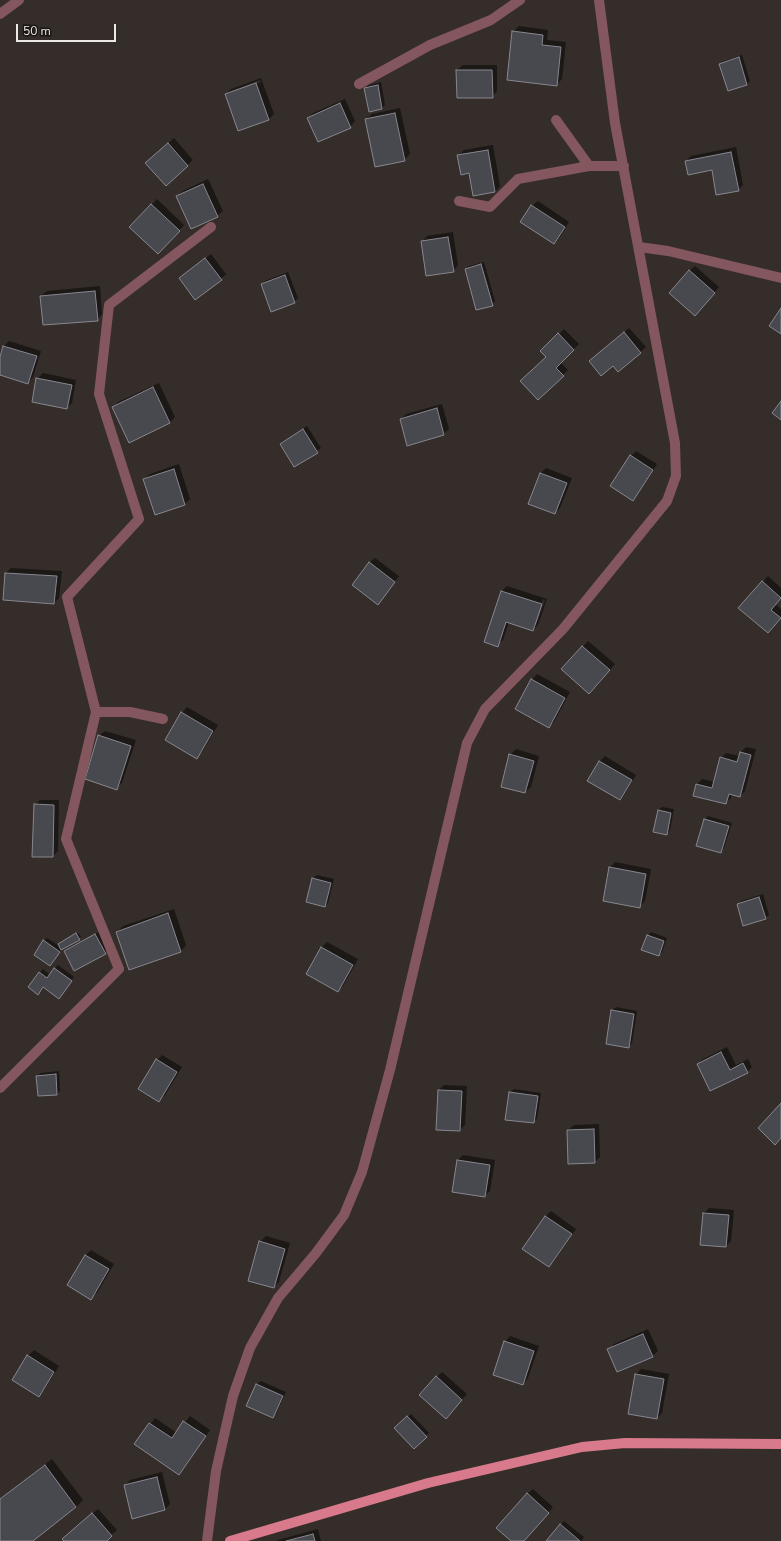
<!DOCTYPE html>
<style>
body{margin:0}
#map{position:relative;width:781px;height:1541px;overflow:hidden;background:#342d29;font-family:"Nunito Sans",sans-serif}
canvas{display:block}
.scale{position:absolute;left:16px;top:24px;width:100px;height:18px;box-sizing:border-box;border:2px solid #ece8e6;border-top:0;padding-left:5px;font-size:12px;line-height:14px;white-space:nowrap;color:#ece8e6;-webkit-text-stroke:3px #191614;paint-order:stroke}
</style>
<div id="map">
<canvas width="781" height="1541"></canvas>
<div class="scale">50 m</div>
</div>
<script>
const ctx = document.querySelector('canvas').getContext('2d');
ctx.lineJoin = 'round';
function paint(path, color) { ctx.fillStyle = color; ctx.fill(path, 'evenodd'); }
const poly = rows => new Path2D(rows.map(r => 'M' + r).join(''));
function stroke(path, color, width, dash) { ctx.strokeStyle = color; ctx.lineWidth = width; ctx.lineCap = dash ? 'butt' : 'round'; ctx.setLineDash(dash || []); ctx.stroke(path); }
paint(poly([
 [519,26,548,30,547,40,566,42,562,79,556,85,513,32],
 [742,55,750,81,747,84,729,90,720,64,724,61],
 [463,65,497,65,497,91,492,97,457,70],
 [261,78,274,114,268,120,226,94,231,89],
 [260,80,261,82,231,93,231,91],
 [381,82,385,105,382,108,370,111,365,88,369,85],
 [345,99,355,121,350,127,308,118,313,113],
 [400,108,410,154,404,160,366,119,372,114],
 [174,138,193,160,166,184,152,158],
 [493,145,500,186,495,192,470,172,458,156,464,150],
 [736,147,743,185,738,190,713,169,686,161,691,156],
 [208,179,223,211,217,216,177,196,183,191],
 [157,199,184,225,158,253,131,227],
 [538,201,569,222,559,238,554,243,532,206],
 [453,232,458,265,453,271,422,242,427,236],
 [211,254,226,274,221,279,180,279],
 [484,262,495,301,492,305,466,269,469,266],
 [695,266,719,287,700,309,689,271],
 [288,272,298,298,294,302,262,284,265,281],
 [100,286,102,314,97,320,41,296,47,291],
 [629,328,646,347,618,371,613,365,596,356],
 [564,329,579,344,560,362,568,370,538,399,547,357,541,351],
 [9,341,41,351,33,377,28,383,0,374,0,360,4,346],
 [43,373,76,380,72,403,66,408,37,379],
 [159,383,175,417,170,422,129,442,113,408,118,402],
 [442,404,449,429,444,434,408,444,401,419,406,414],
 [307,426,321,448,295,466,281,444],
 [636,451,657,464,638,494,633,499,631,456],
 [179,464,190,499,185,504,144,479,150,474],
 [546,468,572,478,560,508,555,513,529,503,541,473],
 [375,558,399,576,383,598,369,563],
 [11,568,62,571,59,598,54,603,6,573],
 [768,576,781,588,781,597,775,604,781,609,781,617,773,627,740,608],
 [507,586,547,599,538,625,533,630,509,622,503,640,497,645,502,591],
 [543,599,545,600,536,625,534,625],
 [588,641,615,664,595,688,563,669],
 [537,674,570,692,554,722,549,727,532,680],
 [187,707,218,725,202,752,197,757,182,713],
 [105,731,136,740,122,783,117,788,99,736],
 [746,747,756,749,745,791,740,796,732,794,731,798,726,803,694,795,697,784,702,779,715,782,721,758,726,753,740,756,741,752],
 [516,749,539,756,531,787,525,792,510,755],
 [605,756,636,775,625,793,620,799,599,762],
 [40,800,59,800,58,851,53,856,35,805],
 [662,807,674,809,670,830,667,834,658,810],
 [708,816,732,823,724,848,721,852,705,819],
 [615,862,651,869,645,901,639,907,610,868],
 [317,875,334,879,328,903,325,906,307,902,313,878],
 [763,894,769,915,765,918,738,904,741,901],
 [174,909,186,945,181,951,130,968,117,932,123,926],
 [99,932,108,950,105,953,65,951,68,948],
 [651,932,667,938,662,952,659,955,648,936],
 [78,933,81,937,62,949,50,965,44,941,47,938,61,947,61,942],
 [327,942,358,959,343,986,338,991,307,974,322,947],
 [58,965,74,977,72,980,55,968],
 [43,969,50,975,44,987,38,994,39,973],
 [616,1007,637,1011,632,1043,629,1047,612,1011],
 [727,1047,736,1065,748,1059,752,1067,747,1072,711,1090,698,1064,703,1059],
 [162,1055,182,1067,165,1095,159,1100,157,1060],
 [59,1071,60,1091,57,1094,37,1076,41,1073],
 [444,1085,467,1086,465,1125,460,1130,439,1090],
 [514,1089,541,1093,537,1119,533,1122,510,1093],
 [599,1124,600,1157,595,1162,568,1130,574,1125],
 [463,1155,495,1160,490,1191,484,1196,458,1160],
 [709,1208,734,1210,731,1241,726,1246,704,1213],
 [551,1211,576,1229,554,1261,549,1266,524,1248,546,1216],
 [266,1236,290,1243,279,1282,274,1287,260,1242],
 [91,1250,114,1264,97,1293,91,1298,68,1285,86,1255],
 [648,1329,658,1351,652,1356,609,1349,614,1344],
 [510,1336,539,1346,528,1378,523,1384,505,1342],
 [34,1350,59,1366,44,1390,39,1395,13,1380,28,1356],
 [641,1369,669,1374,662,1413,657,1418,636,1375],
 [442,1372,467,1394,451,1412,437,1377],
 [261,1381,286,1392,276,1414,272,1417,247,1406,257,1384],
 [411,1414,429,1433,414,1447,396,1428],
 [190,1416,210,1430,184,1468,179,1474,136,1444,155,1418,177,1433],
 [52,1459,83,1500,76,1507,31,1541,0,1541,0,1499],
 [162,1472,170,1504,165,1509,125,1486,130,1480],
 [533,1489,553,1507,524,1541,513,1541,527,1494],
 [98,1509,117,1530,111,1535,105,1541,65,1541,69,1534],
 [564,1521,584,1537,581,1541,547,1541],
 [318,1529,321,1541,276,1541,278,1540]
]), '#0007');
const building = poly([
 [512,31,543,35,542,45,561,47,557,86,507,80,512,31],
 [739,57,747,85,728,91,719,64,739,57],
 [456,70,492,70,493,98,457,98,456,70],
 [256,83,269,120,238,131,225,94,256,83],
 [378,85,382,109,369,112,364,88,378,85],
 [340,103,351,128,318,142,307,118,340,103],
 [395,113,405,161,375,167,365,119,395,113],
 [168,143,188,166,166,186,145,163,168,143],
 [488,150,495,192,473,196,469,173,461,175,457,155,488,150],
 [731,152,739,191,716,195,712,170,688,175,685,161,731,152],
 [203,184,218,217,191,229,176,196,203,184],
 [151,204,180,231,158,254,129,227,151,204],
 [531,205,565,227,554,244,520,222,531,205],
 [448,237,454,272,426,276,421,241,448,237],
 [205,258,222,280,195,300,179,278,205,258],
 [481,264,493,306,476,310,465,269,481,264],
 [689,270,715,293,695,316,669,293,689,270],
 [285,275,295,303,271,312,261,284,285,275],
 [95,291,98,321,43,325,40,296,95,291],
 [781,308,781,334,769,326,781,308],
 [624,332,641,353,618,372,613,366,601,376,589,361,624,332],
 [558,333,574,350,556,368,564,376,538,400,520,381,546,357,540,351,558,333],
 [3,346,37,356,28,384,0,375,0,357,3,346],
 [36,378,72,385,67,409,32,402,36,378],
 [153,387,170,423,129,443,112,407,153,387],
 [781,401,781,420,772,413,781,401],
 [437,408,444,435,407,446,400,419,437,408],
 [303,429,318,453,294,467,280,444,303,429],
 [630,455,653,470,633,501,610,486,630,455],
 [174,469,185,505,155,515,143,479,174,469],
 [540,473,567,483,555,514,528,504,540,473],
 [369,562,395,582,378,605,352,585,369,562],
 [5,573,57,576,54,604,3,600,5,573],
 [762,581,781,598,771,610,781,618,768,633,738,608,762,581],
 [501,591,542,604,533,631,506,622,498,647,484,642,501,591],
 [582,646,610,670,589,694,561,669,582,646],
 [531,679,565,698,549,728,515,709,531,679],
 [181,712,213,731,197,759,165,740,181,712],
 [98,735,131,746,117,790,85,779,98,735],
 [740,752,751,755,740,797,729,794,726,804,693,796,696,784,712,788,720,757,737,762,740,752],
 [509,754,534,761,525,793,501,787,509,754],
 [599,761,632,780,620,800,587,781,599,761],
 [34,804,54,805,53,857,32,857,34,804],
 [658,810,671,813,667,835,653,832,658,810],
 [704,819,729,826,721,853,696,846,704,819],
 [609,867,646,874,640,908,603,901,609,867],
 [312,878,331,883,325,907,306,902,312,878],
 [759,897,766,919,743,926,737,904,759,897],
 [168,913,181,952,129,970,116,932,168,913],
 [76,933,80,940,61,950,58,944,76,933],
 [95,934,106,954,74,971,64,951,95,934],
 [647,935,664,941,659,956,641,950,647,935],
 [43,940,60,952,50,966,34,955,43,940],
 [321,947,353,965,338,992,306,974,321,947],
 [54,968,72,981,59,999,43,987,38,995,28,987,39,972,47,978,54,968],
 [611,1010,634,1014,629,1048,606,1044,611,1010],
 [721,1052,730,1070,743,1063,748,1073,710,1091,697,1064,721,1052],
 [156,1059,177,1072,159,1102,138,1089,156,1059],
 [56,1074,57,1095,38,1096,36,1076,56,1074],
 [438,1090,462,1091,460,1131,436,1130,438,1090],
 [509,1092,538,1096,534,1123,505,1120,509,1092],
 [781,1103,781,1138,775,1145,758,1128,781,1103],
 [594,1129,595,1163,568,1164,567,1130,594,1129],
 [457,1160,490,1165,485,1197,452,1192,457,1160],
 [703,1213,729,1215,726,1247,700,1245,703,1213],
 [545,1216,572,1234,549,1267,522,1249,545,1216],
 [259,1241,285,1249,274,1288,248,1281,259,1241],
 [85,1255,109,1269,91,1300,67,1285,85,1255],
 [643,1334,653,1357,617,1372,607,1349,643,1334],
 [504,1341,534,1351,523,1385,493,1375,504,1341],
 [27,1355,54,1372,39,1397,12,1380,27,1355],
 [635,1374,664,1379,657,1419,628,1414,635,1374],
 [436,1376,462,1400,446,1419,419,1395,436,1376],
 [256,1384,283,1396,273,1418,246,1406,256,1384],
 [407,1416,427,1437,414,1449,394,1428,407,1416],
 [183,1421,206,1436,179,1475,134,1444,149,1423,172,1438,183,1421],
 [45,1465,76,1507,33,1541,0,1541,0,1499,45,1465],
 [157,1477,165,1510,132,1519,124,1485,157,1477],
 [527,1493,549,1513,524,1541,511,1541,496,1528,527,1493],
 [92,1513,112,1536,107,1541,64,1541,62,1539,92,1513],
 [560,1524,580,1541,546,1541,560,1524],
 [313,1534,315,1541,286,1541,313,1534]
]);
paint(building, '#48484f');
stroke(building, '#88878f', 1);
stroke(poly([
 [0,14,19,0],
 [359,84,430,45,491,20,520,0],
 [556,120,589,166,624,166],
 [459,201,490,207,518,179,589,166],
 [639,247,668,251,781,278],
 [96,712,130,712,163,719],
 [0,1088,119,969,66,839,96,712,67,597,139,519,99,394,109,305,211,227],
 [207,1541,216,1471,233,1396,250,1348,278,1298,316,1253,344,1215,362,1172,390,1070,467,743,485,709,563,629,667,501,676,476,675,443,615,123,599,0]
]), '#84565e', 10);
stroke(poly([
 [230,1541,428,1483,582,1447,625,1443,781,1444]
]), '#d87a8b', 10);
</script>
